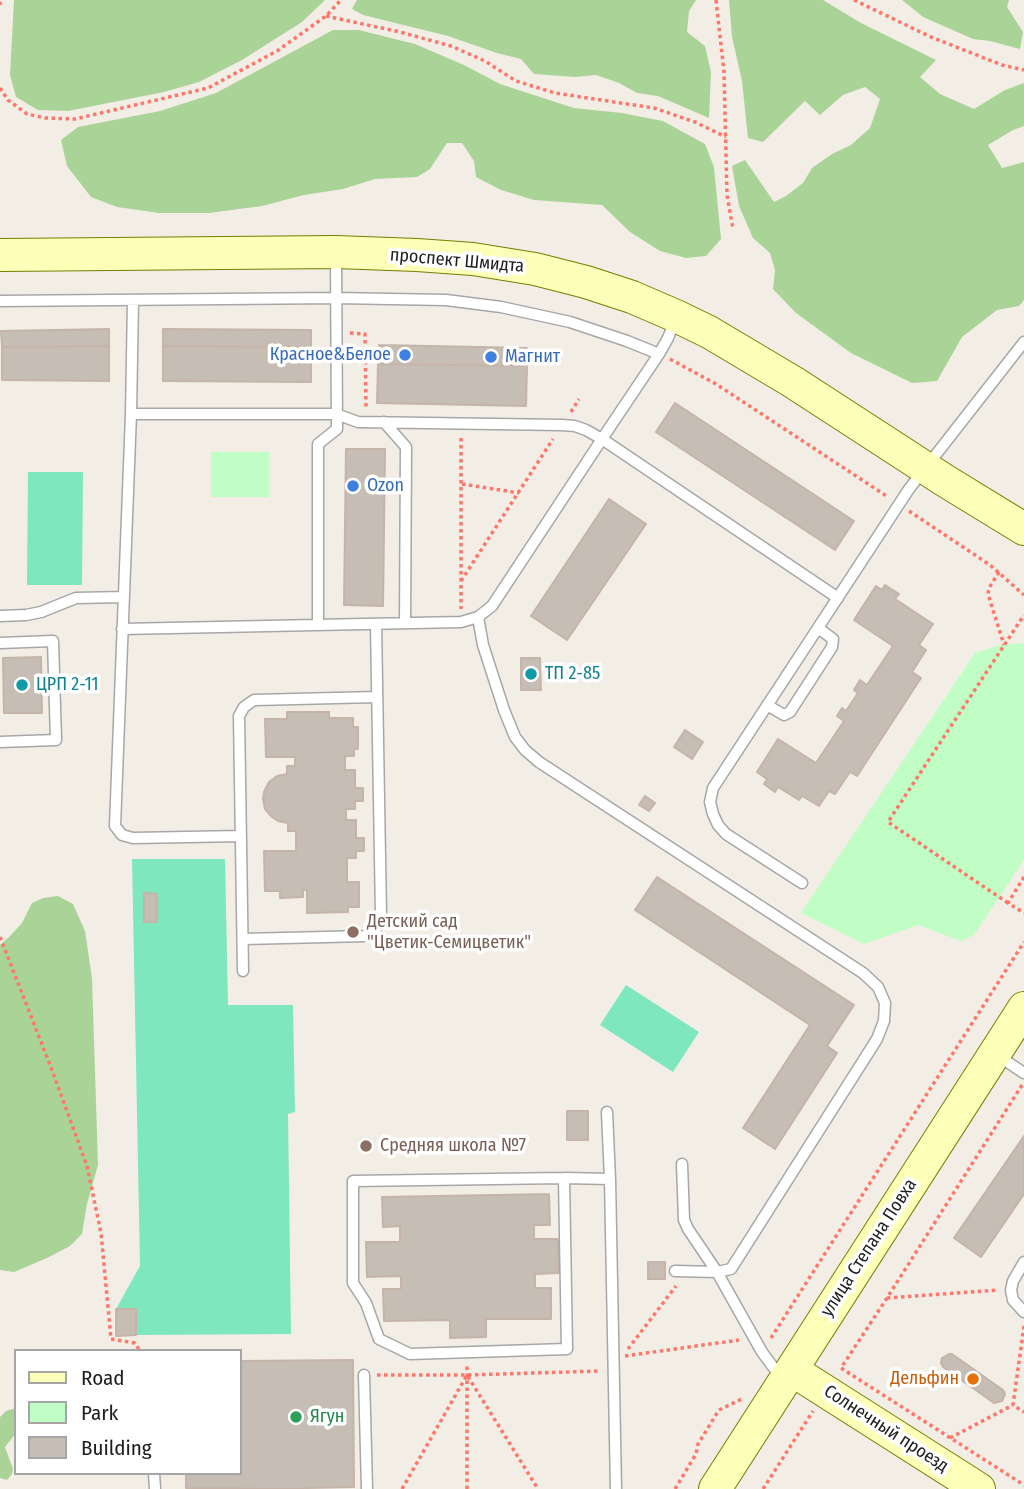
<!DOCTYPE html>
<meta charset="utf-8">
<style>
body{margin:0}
#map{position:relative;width:1024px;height:1489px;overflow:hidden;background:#f2eee6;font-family:"Fira Sans Condensed",sans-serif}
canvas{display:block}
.legend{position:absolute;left:14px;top:1349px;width:228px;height:126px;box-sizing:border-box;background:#fff;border:2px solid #a6a6a6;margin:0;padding:9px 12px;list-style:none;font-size:21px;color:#202020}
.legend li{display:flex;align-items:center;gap:14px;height:35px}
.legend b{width:35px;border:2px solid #a6a6a6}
</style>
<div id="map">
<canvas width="1024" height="1489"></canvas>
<ul class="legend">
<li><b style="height:9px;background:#fcffb7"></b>Road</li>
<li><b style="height:19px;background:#c1fec5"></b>Park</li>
<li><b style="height:19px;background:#c6bdb5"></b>Building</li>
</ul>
</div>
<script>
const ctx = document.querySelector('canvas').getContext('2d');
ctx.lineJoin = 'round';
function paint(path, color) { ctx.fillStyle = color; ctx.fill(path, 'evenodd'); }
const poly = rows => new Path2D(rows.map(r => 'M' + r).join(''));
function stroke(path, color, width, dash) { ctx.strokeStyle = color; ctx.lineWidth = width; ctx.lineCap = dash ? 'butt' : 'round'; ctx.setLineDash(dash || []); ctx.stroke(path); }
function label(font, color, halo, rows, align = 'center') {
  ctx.font = font + ' "Fira Sans Condensed",sans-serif'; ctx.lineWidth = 7; ctx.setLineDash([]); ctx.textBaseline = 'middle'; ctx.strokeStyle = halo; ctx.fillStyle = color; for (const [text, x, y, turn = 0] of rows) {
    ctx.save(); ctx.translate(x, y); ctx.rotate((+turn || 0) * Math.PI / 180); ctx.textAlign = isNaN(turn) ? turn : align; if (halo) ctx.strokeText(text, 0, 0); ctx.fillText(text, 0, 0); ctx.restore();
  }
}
paint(poly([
 [14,0,325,0,302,22,242,60,199,82,164,92,68,111,38,110,16,97,10,75],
 [357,0,696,0,689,11,687,32,705,46,711,72,709,118,658,96,637,93,619,83,596,75,575,77,534,74,521,59,497,53,448,36,363,15,352,9],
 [729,0,823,0,861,23,936,60,920,77,940,94,974,109,1005,90,1024,83,1024,126,1013,130,988,145,1002,168,1024,162,1024,300,1019,306,997,310,962,337,937,381,912,383,851,353,796,313,773,289,775,270,770,253,753,238,739,206,732,166,745,160,774,202,786,196,803,183,812,168,832,154,851,145,870,128,880,99,865,87,843,95,820,115,805,101,763,142,748,138,742,81,732,37],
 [902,0,1009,0,1007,7,1023,32,1020,49,990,41,973,39,923,17],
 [333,30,359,30,415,44,464,65,500,84,574,108,622,113,663,121,705,144,714,167,721,239,706,256,686,258,660,251,630,232,602,205,534,200,501,190,476,177,474,161,462,143,447,143,430,169,417,177,375,179,343,189,304,195,262,206,209,213,159,213,117,207,91,197,67,166,61,140,78,127,160,111,216,93],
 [58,896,73,904,85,931,92,978,98,1165,87,1204,82,1234,70,1246,47,1258,14,1272,0,1270,0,945,9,937,22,923,32,903,43,898],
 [16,1408,16,1433,5,1447,13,1469,12,1474,7,1480,0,1478,0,1417,6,1411]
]), '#aad497');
paint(poly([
 [211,452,269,452,269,497,211,497],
 [1021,643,1024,645,1024,860,974,935,961,941,918,925,864,944,801,913,975,653,1000,645]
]), '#c1fec5');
paint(poly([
 [28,472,83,472,82,585,27,585],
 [132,859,225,859,228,1005,293,1005,295,1112,288,1114,291,1334,136,1335,136,1309,116,1309,140,1266],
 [626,985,699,1032,673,1072,600,1025]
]), '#7ee7bd');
const building = poly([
 [109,329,109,346,2,347,1,331,109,329],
 [163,329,311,330,311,347,163,346,163,329],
 [379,345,527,348,527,366,378,364,379,345],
 [109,346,109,381,2,380,2,347,109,346],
 [163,346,311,347,311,382,163,381,163,346],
 [378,364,527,366,526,406,377,403,378,364],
 [675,403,854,521,835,550,656,432,675,403],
 [346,449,385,449,383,606,344,605,346,449],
 [609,499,646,524,567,640,531,616,609,499],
 [885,585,899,594,895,599,933,624,919,645,926,650,912,672,921,678,857,776,850,772,835,794,829,791,819,806,802,796,799,800,778,787,775,792,764,784,767,779,757,772,778,739,816,763,844,721,837,716,842,708,846,711,858,693,854,690,860,680,867,685,893,646,854,620,876,586,882,590,885,585],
 [41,657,42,713,4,713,3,658,41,657],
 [521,658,540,658,541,690,521,690,521,658],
 [287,712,329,712,329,718,353,718,353,727,358,727,358,749,354,749,354,756,345,756,345,770,355,770,355,788,363,788,363,801,355,801,355,809,346,809,346,820,356,820,356,838,364,838,364,851,356,851,356,858,347,858,347,882,359,882,359,907,348,907,348,912,307,913,307,890,303,890,303,897,280,898,280,891,265,891,264,851,296,851,296,831,288,831,288,823,278,821,272,817,265,809,263,799,264,792,269,782,277,776,287,774,287,766,295,766,295,757,266,757,265,719,287,719,287,712],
 [685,730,703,742,692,759,674,747,685,730],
 [645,796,655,803,649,811,639,805,645,796],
 [657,877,854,1005,827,1046,837,1053,775,1149,743,1128,810,1025,635,910,657,877],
 [144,893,157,894,157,922,144,922,144,893],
 [567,1111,588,1111,588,1140,567,1140,567,1111],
 [1024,1136,1024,1194,981,1257,954,1238,1024,1136],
 [549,1194,550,1225,534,1225,534,1239,558,1239,559,1273,535,1274,535,1288,551,1288,551,1319,486,1319,486,1337,450,1338,450,1320,384,1321,383,1289,401,1289,401,1276,367,1277,366,1242,400,1242,400,1226,383,1227,382,1197,549,1194],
 [648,1262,665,1262,665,1279,648,1279,648,1262],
 [116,1309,136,1309,136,1335,116,1336,116,1309],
 [949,1354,952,1354,1003,1390,1005,1394,1002,1401,994,1403,943,1367,941,1363,942,1358,949,1354],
 [353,1360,354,1487,307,1488,307,1489,186,1488,186,1473,240,1473,240,1361,353,1360]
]);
paint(building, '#c6bdb5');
stroke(building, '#c5b4a7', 2);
const lane = poly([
 [133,300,131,414,115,826,122,835,133,838,241,836],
 [0,301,336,298,446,300,501,307,570,322,627,341,659,354],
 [675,320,668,338,659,354,602,439,838,598],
 [384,422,406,447,405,623],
 [0,616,26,615,41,612,76,598,123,597],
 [478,617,483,645,504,710,515,737,525,750,539,762,863,973,878,987,885,1003,884,1021,877,1039,731,1269,717,1272,675,1271],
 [318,625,318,444,337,429,336,255],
 [122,629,461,622,478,617,492,606,602,439,586,430,575,426,562,425,358,422,336,414,131,414],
 [0,643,53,641,56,740,0,742],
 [767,705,784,715,790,712,832,647,833,639,818,628],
 [802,883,726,834,718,825,713,814,710,802,713,788,909,489,1024,342],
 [243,939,366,936,374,932,378,926,381,916,376,624],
 [243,971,239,716,244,707,254,700,377,697],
 [997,1055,1024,1073],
 [607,1112,610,1179,616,1489],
 [682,1164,684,1220,688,1229,717,1272,762,1352,776,1371,784,1378],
 [564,1178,567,1349,410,1354,379,1339,366,1303,353,1283,353,1181,564,1178,610,1179],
 [1024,1262,1013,1281,1011,1290,1013,1300,1024,1312],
 [364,1375,367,1489],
 [154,1473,155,1489]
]);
const secondary = poly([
 [0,255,336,252,417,255,473,259,535,269,586,282,632,297,676,316,709,332,793,382,944,480,1024,529],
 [792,1370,979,1489],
 [715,1489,1024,1008]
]);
stroke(lane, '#a7a7a7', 13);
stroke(secondary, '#737f00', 34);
stroke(poly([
 [716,0,724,72,727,195,733,229],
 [854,0,931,37,1002,65,1024,70],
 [0,5,0,0],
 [326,16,400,32,451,46,485,61,516,81,555,93,654,108,695,122,726,137],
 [0,88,8,100,27,114,45,118,75,119,208,88,277,51,326,16,341,0],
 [350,333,365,334,366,409],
 [670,359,716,384,888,497],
 [571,412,579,399],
 [461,438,461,609],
 [462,484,519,493],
 [909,511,990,565,1024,595],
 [999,572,989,588,988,594,1004,645],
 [461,581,553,439],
 [1024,877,1008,903,1024,913],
 [1008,903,888,822,1024,615],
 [0,937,52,1070,87,1166,101,1233,111,1339,135,1343,140,1351],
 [1022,1085,887,1298,841,1368,1024,1485],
 [887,1298,998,1290],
 [1024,1326,1013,1405,1024,1412],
 [771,1338,1024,942],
 [628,1349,676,1286],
 [625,1356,739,1340],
 [377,1375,467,1375,600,1371],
 [950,1438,1013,1405],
 [402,1489,467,1375,538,1489],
 [467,1489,467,1365],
 [675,1489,696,1454,698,1444,719,1410,744,1398],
 [763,1489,813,1411]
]), '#ff776a', 3.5, [3.5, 3.5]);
stroke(lane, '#fff', 10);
stroke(secondary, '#fcffb7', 32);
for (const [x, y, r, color] of [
 [405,355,7,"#3f7fe0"],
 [491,357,7,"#3f7fe0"],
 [353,486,7,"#3f7fe0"],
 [531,674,7,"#0f9aa8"],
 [22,685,7,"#0f9aa8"],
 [353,932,7,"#8d6e63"],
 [366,1146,7,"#8d6e63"],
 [973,1379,7,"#e8710a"],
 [296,1417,7,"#2e9e5b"]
]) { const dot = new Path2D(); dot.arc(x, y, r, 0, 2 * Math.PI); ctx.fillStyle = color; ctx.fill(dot); stroke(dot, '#fff', 2.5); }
label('18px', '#202020', '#fff', [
 ["проспект Шмидта",457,261,5],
 ["улица Степана Повха",869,1248,-57],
 ["Солнечный проезд",886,1429,33]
]);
label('18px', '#366cbe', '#fff', [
 ["Красное&Белое",391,355,"right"],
 ["Магнит",505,357],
 ["Ozon",367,486]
], 'left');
label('18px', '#0d838f', '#fff', [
 ["ТП 2-85",545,674],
 ["ЦРП 2-11",36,685]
], 'left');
label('18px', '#785e54', '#fff', [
 ["Детский сад",367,922],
 ["\"Цветик-Семицветик\"",367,943],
 ["Средняя школа №7",380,1146]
], 'left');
label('18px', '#c56008', '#fff', [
 ["Дельфин",959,1379]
], 'right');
label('18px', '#27864d', '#fff', [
 ["Ягун",310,1417]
], 'left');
</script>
